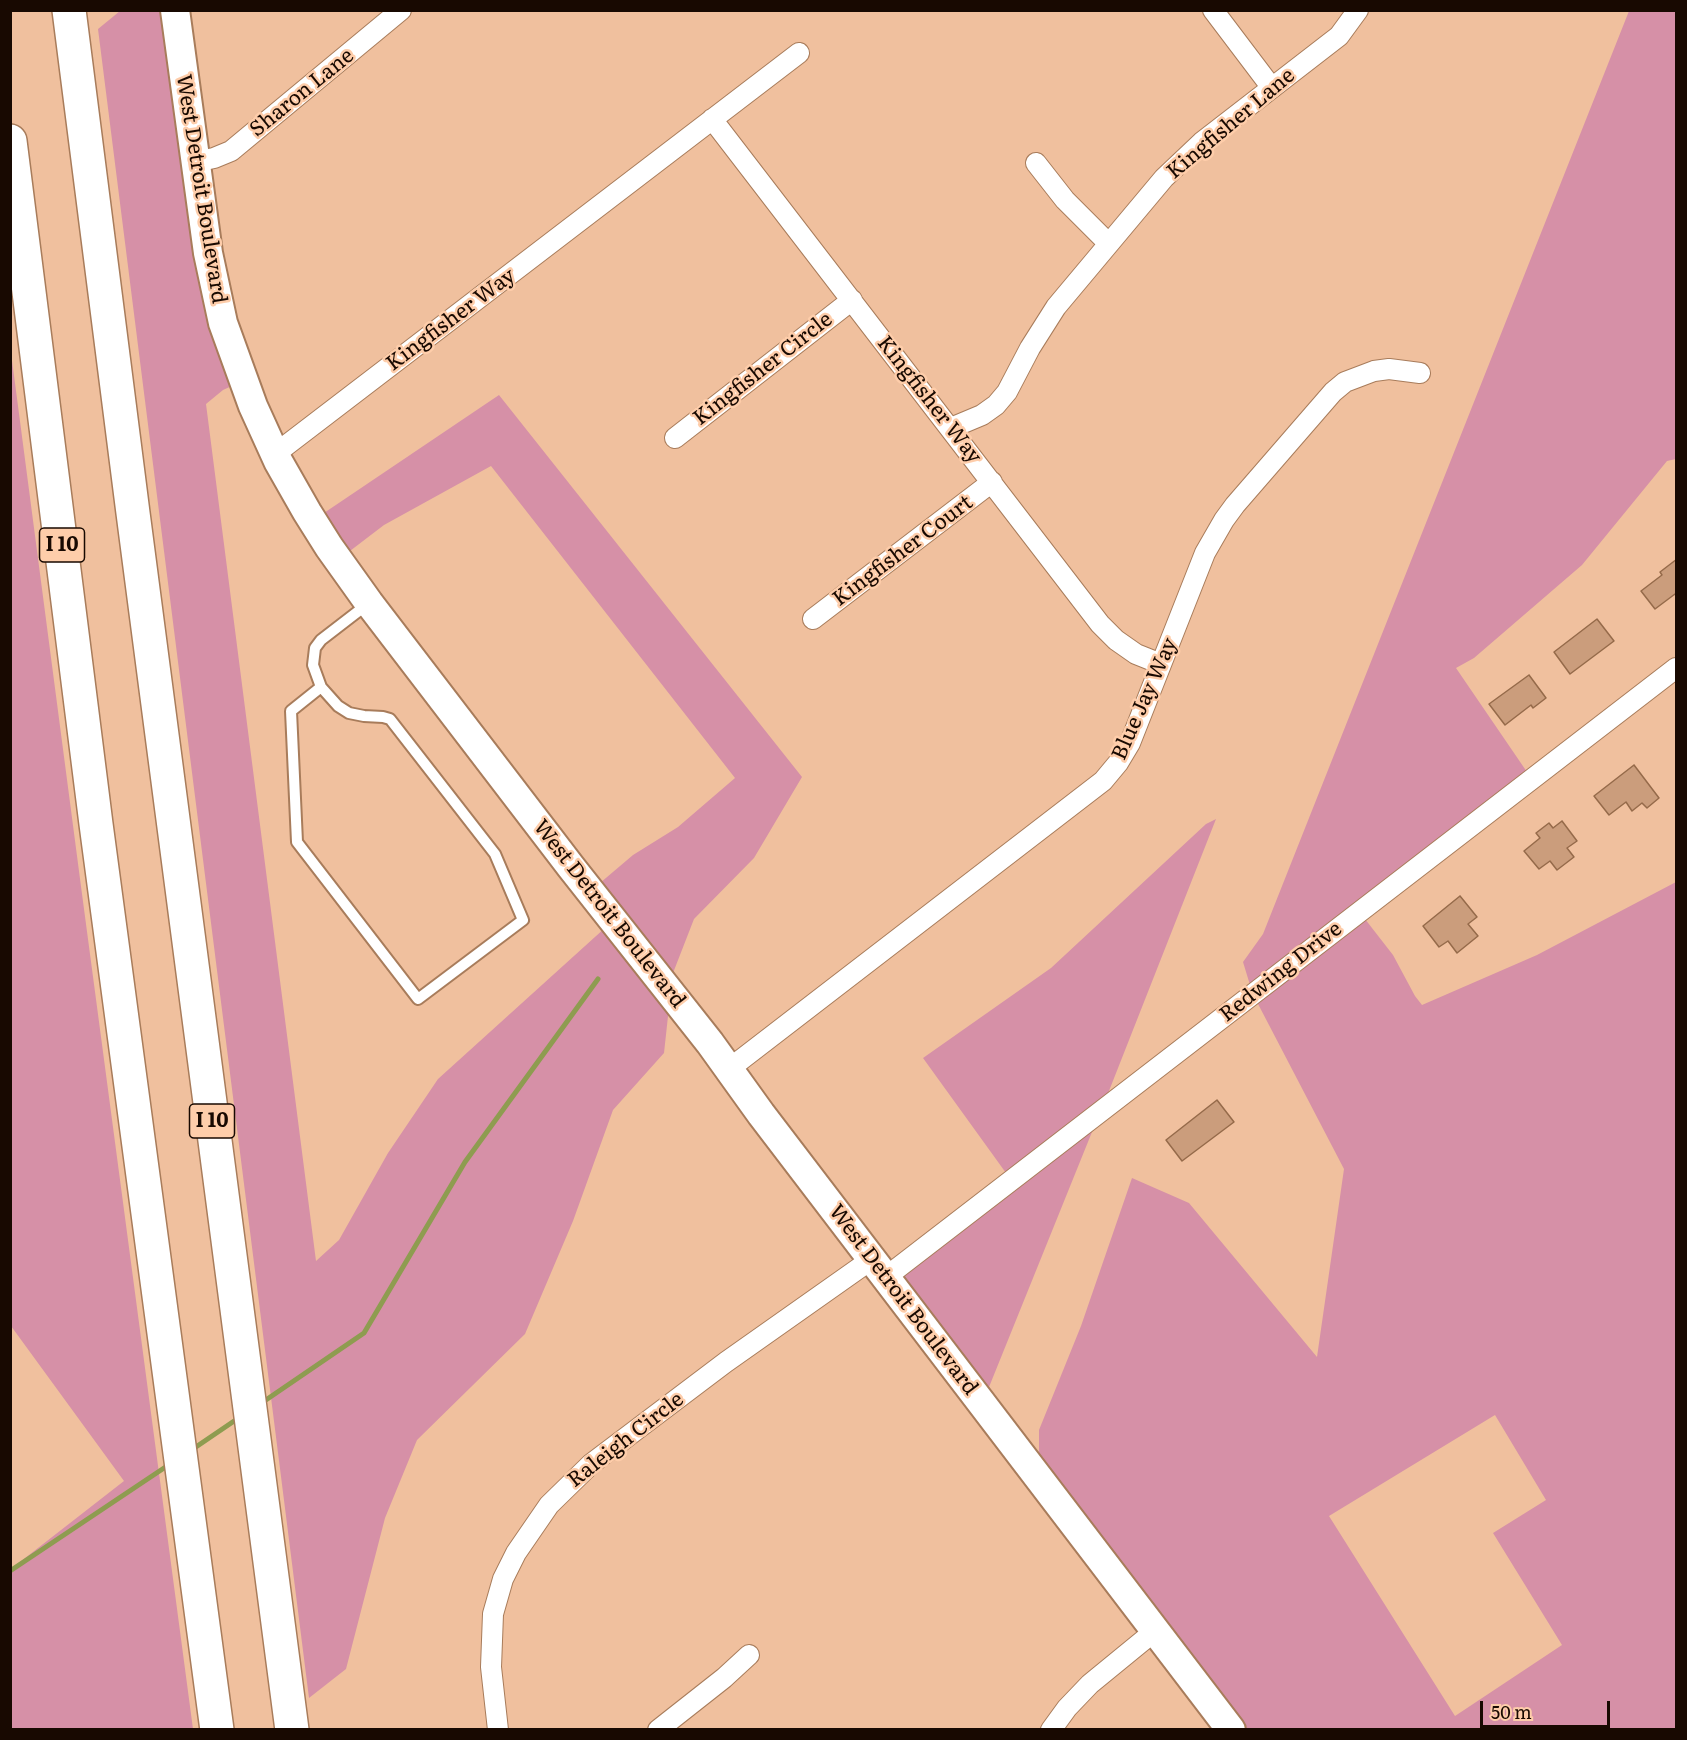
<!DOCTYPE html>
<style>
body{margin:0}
#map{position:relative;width:1687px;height:1740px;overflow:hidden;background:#f0c09e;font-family:Literata,serif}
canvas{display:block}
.frame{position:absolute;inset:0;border:12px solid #180901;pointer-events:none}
.scale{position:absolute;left:1480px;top:1701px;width:130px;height:27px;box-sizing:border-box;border:3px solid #180901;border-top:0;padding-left:8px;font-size:18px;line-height:21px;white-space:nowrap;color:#180901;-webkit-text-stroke:4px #fecdaa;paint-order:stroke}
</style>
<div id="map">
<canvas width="1687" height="1740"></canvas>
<div class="frame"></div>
<div class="scale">50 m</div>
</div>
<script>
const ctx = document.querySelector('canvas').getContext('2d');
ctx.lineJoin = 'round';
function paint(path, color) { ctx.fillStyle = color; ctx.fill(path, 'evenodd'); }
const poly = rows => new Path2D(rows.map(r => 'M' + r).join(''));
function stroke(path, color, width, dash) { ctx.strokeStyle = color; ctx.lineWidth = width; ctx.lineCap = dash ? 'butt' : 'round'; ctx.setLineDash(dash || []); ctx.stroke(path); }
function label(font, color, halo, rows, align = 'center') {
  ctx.font = font + ' Literata,serif'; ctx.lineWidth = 5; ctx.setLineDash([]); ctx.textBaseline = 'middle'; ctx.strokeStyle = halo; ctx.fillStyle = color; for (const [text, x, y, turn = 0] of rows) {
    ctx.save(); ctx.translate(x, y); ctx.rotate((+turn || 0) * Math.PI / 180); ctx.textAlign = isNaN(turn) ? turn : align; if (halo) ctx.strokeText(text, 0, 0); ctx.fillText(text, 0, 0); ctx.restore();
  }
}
paint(poly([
 [120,11,165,11,234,385,223,390,206,404,316,1261,339,1240,388,1153,438,1079,606,927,669,1007,664,1053,613,1110,573,1221,525,1334,417,1440,385,1518,346,1669,309,1698,98,29],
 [1629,11,1676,11,1676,459,1667,461,1582,565,1474,658,1456,668,1527,772,1250,985,1243,962,1263,934],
 [10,345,82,894,193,1729,11,1729,11,1569,124,1481,11,1326],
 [499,395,802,777,754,858,694,919,673,973,600,883,633,855,678,827,735,778,491,466,384,525,346,554,321,515],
 [1216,819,1107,1096,1006,1173,923,1058,1051,968,1206,824],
 [1676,882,1676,1729,1244,1729,1039,1461,1039,1430,1081,1326,1132,1178,1189,1203,1317,1357,1344,1169,1257,1002,1365,919,1393,955,1415,996,1422,1005,1537,955],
 [1495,1415,1546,1500,1493,1533,1562,1645,1455,1716,1329,1516],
 [1094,1127,987,1392,899,1277]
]), '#d690a7');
stroke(poly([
 [260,1404,364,1333,465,1162,598,979],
 [190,1451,240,1417],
 [10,1571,170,1464]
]), '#8e9c50', 5);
const building = poly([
 [1677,559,1677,597,1675,594,1655,609,1641,591,1662,575,1660,572,1677,559],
 [1597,619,1614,641,1570,674,1554,652,1597,619],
 [1529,675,1546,698,1533,708,1531,705,1505,725,1489,704,1529,675],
 [1634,765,1659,798,1647,808,1642,803,1632,811,1626,802,1609,815,1594,796,1634,765],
 [1562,821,1577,841,1567,848,1574,857,1557,870,1550,861,1539,869,1524,851,1540,838,1536,833,1549,823,1553,828,1562,821],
 [1460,896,1477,917,1468,924,1478,936,1457,953,1448,941,1439,947,1423,926,1460,896],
 [1217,1100,1234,1122,1182,1161,1166,1140,1217,1100]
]);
paint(building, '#cb9d7c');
stroke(building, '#956a4a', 1.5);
const lane = poly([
 [321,687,291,711,297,842,418,999,523,920,495,854,390,719,383,717,364,716,349,713,338,706,321,687,313,665,315,648,321,640,369,603]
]);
const street = poly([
 [1213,10,1272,88],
 [712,119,1100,624,1116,640,1136,654,1161,664],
 [195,162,214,158,231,151,401,10],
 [1036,163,1065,200,1108,243],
 [951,428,982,415,996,405,1007,392,1030,348,1056,307,1164,178,1202,142,1339,36,1358,10],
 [675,438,852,300],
 [275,454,799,53],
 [813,619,992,482],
 [729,1069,1103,781,1118,763,1130,743,1205,553,1224,520,1235,505,1333,392,1345,382,1374,371,1389,369,1420,373],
 [886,1277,1676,668],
 [498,1730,491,1667,493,1614,503,1579,516,1553,549,1505,591,1464,726,1362,872,1259],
 [658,1730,724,1678,749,1655],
 [1051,1730,1067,1708,1090,1684,1156,1630]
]);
const secondary = poly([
 [175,10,208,253,223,323,253,406,278,461,307,512,329,547,369,603,571,867,710,1043,761,1114,1231,1730]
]);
const highway = poly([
 [69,10,133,513,292,1730],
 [10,141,96,824,217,1730]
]);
stroke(lane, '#a87c5b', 14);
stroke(street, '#a87c5b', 22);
stroke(secondary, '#a87c5b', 32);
stroke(highway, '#a87c5b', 36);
stroke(lane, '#fff', 10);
stroke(street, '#fff', 20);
stroke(secondary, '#fff', 28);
stroke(highway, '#fff', 33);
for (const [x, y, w] of [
 [62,545,45],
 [212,1121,45]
]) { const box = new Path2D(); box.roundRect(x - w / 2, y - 17, w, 34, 4.5); ctx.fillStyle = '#fecdaa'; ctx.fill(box); stroke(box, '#180901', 1.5); }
label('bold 20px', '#180901', null, [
 ["I 10",62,545],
 ["I 10",212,1121]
]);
label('21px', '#180901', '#fecdaa', [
 ["Sharon Lane",302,93,-39],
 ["Kingfisher Lane",1231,124,-40],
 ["West Detroit Boulevard",201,189,81],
 ["Kingfisher Way",451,320,-37],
 ["Kingfisher Circle",763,369,-38],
 ["Kingfisher Way",929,400,52],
 ["Kingfisher Court",903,551,-37],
 ["Blue Jay Way",1145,699,-66],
 ["West Detroit Boulevard",609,914,52],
 ["Redwing Drive",1281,972,-38],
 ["West Detroit Boulevard",903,1300,53],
 ["Raleigh Circle",626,1440,-38]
]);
</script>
